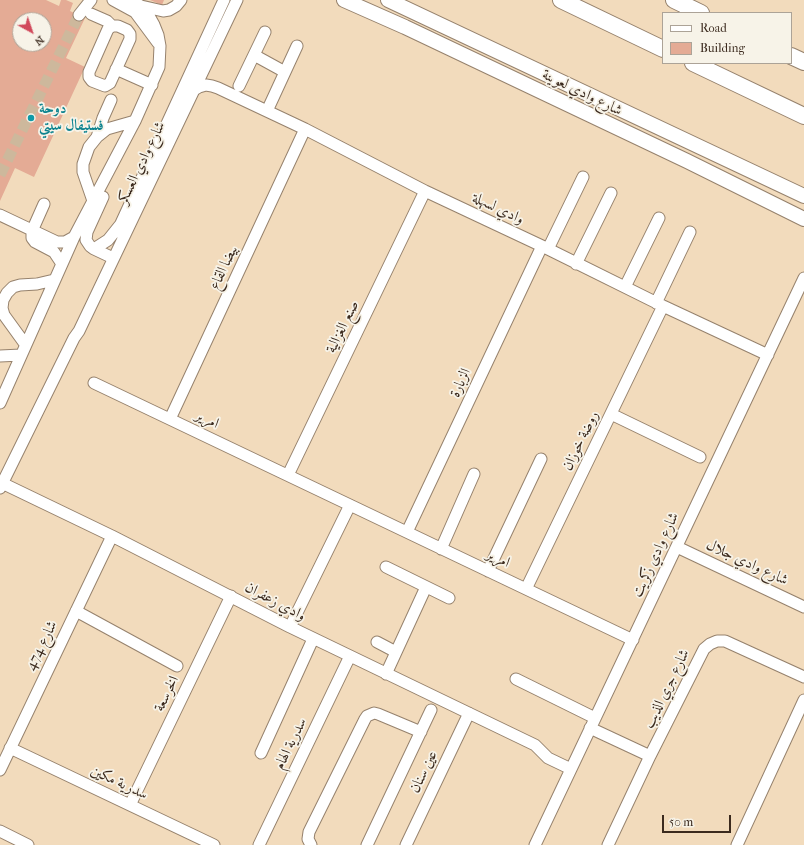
<!DOCTYPE html>
<meta charset="utf-8">
<style>
body{margin:0}
#map{position:relative;width:804px;height:845px;overflow:hidden;background:#f2dbbc;font-family:"IM FELL French Canon",serif}
canvas{display:block}
.legend{position:absolute;left:662px;top:12px;width:130px;height:52px;box-sizing:border-box;background:#f7f3e8;border:1px solid #aca397;margin:0;padding:5px 7px;list-style:none;font-size:12px;color:#3b2a1e}
.legend li{display:flex;align-items:center;gap:8px;height:20px}
.legend b{width:20px;border:1px solid #aca397}
.north{position:absolute;left:12px;top:12px;width:40px;height:40px;box-sizing:border-box;background:#f7f3e8;border:1px solid #aca397;border-radius:50%;rotate:140deg;font-size:11px;font-weight:700;line-height:16px;text-align:center;color:#3b2a1e}
.north::after{content:'';display:block;margin:auto;width:14px;height:18px;background:#d1495b;clip-path:polygon(50% 0,100% 100%,50% 72%,0 100%)}
.scale{position:absolute;left:662px;top:815px;width:69px;height:18px;box-sizing:border-box;border:2px solid #3b2a1e;border-top:0;padding-left:5px;font-size:12px;line-height:14px;white-space:nowrap;color:#3b2a1e;-webkit-text-stroke:3px #f7f3e8;paint-order:stroke}
</style>
<div id="map">
<canvas width="804" height="845"></canvas>
<ul class="legend">
<li><b style="height:5px;background:#fff"></b>Road</li>
<li><b style="height:11px;background:#e4ab95"></b>Building</li>
</ul>
<div class="north">N</div>
<div class="scale">50 m</div>
</div>
<script>
const ctx = document.querySelector('canvas').getContext('2d');
ctx.lineJoin = 'round';
function paint(path, color) { ctx.fillStyle = color; ctx.fill(path, 'evenodd'); }
const poly = rows => new Path2D(rows.map(r => 'M' + r).join(''));
function stroke(path, color, width, dash) { ctx.strokeStyle = color; ctx.lineWidth = width; ctx.lineCap = dash ? 'butt' : 'round'; ctx.setLineDash(dash || []); ctx.stroke(path); }
function label(font, color, halo, rows, align = 'center') {
  ctx.font = font + ' "IM FELL French Canon",Amiri,serif'; ctx.lineWidth = 3.5; ctx.setLineDash([]); ctx.textBaseline = 'middle'; ctx.strokeStyle = halo; ctx.fillStyle = color; for (const [text, x, y, turn = 0] of rows) {
    ctx.save(); ctx.translate(x, y); ctx.rotate((+turn || 0) * Math.PI / 180); ctx.textAlign = isNaN(turn) ? turn : align; if (halo) ctx.strokeText(text, 0, 0); ctx.fillText(text, 0, 0); ctx.restore();
  }
}
paint(poly([
 [0,0,46,0,59,6,61,0,66,0,73,3,70,11,85,18,66,58,85,67,34,177,15,168,0,201],
 [20,20,44,20,44,44,20,44],
 [150,0,164,0,162,5]
]), '#e4ab95');
stroke(poly([
 [0,175,79,15]
]), '#cdb89c', 11, [11, 5.5]);
const minor = poly([
 [113,0,135,12,158,43],
 [141,6,163,11,169,10,176,6,181,0],
 [91,14,107,21,112,26],
 [79,15,91,0],
 [112,26,118,26,127,30,130,34,130,39,110,83,105,86,92,81,89,77,89,72,108,29,112,26],
 [254,55,285,72],
 [116,69,152,85],
 [239,86,265,32],
 [194,90,199,87,206,85,212,86,218,88,305,129,425,191,542,246,663,306,768,355],
 [267,111,297,46],
 [97,137,103,118,111,100],
 [103,197,87,232,86,240,90,246,94,249,113,258],
 [93,201,83,172,83,164,89,147,97,137,107,129,135,121],
 [44,204,32,231,32,238,35,242,54,252,62,264],
 [0,215,57,242,65,242,74,237],
 [117,232,224,0],
 [94,249,108,240,120,225],
 [548,249,583,177],
 [576,264,611,193],
 [625,287,659,218],
 [656,303,690,232],
 [25,344,4,315,2,308,3,300,7,293,13,287,20,285,37,284,54,280],
 [0,356,21,355],
 [94,383,633,640],
 [0,403,74,237,135,121,159,67,160,46,158,35,154,25,149,16,141,6,130,0],
 [611,414,700,457],
 [170,419,305,129],
 [288,475,425,191],
 [2,483,112,536,290,627,535,745,548,758,571,769],
 [0,488,74,338,79,331,237,0],
 [407,532,542,246],
 [677,547,804,607],
 [441,549,474,474],
 [386,567,449,598],
 [488,571,541,459],
 [526,589,663,306],
 [76,611,177,666],
 [290,627,350,505],
 [377,642,396,652],
 [386,674,426,587],
 [516,679,595,718],
 [590,728,650,756],
 [10,748,214,845],
 [261,753,313,639],
 [0,770,112,536],
 [130,805,231,596],
 [0,831,28,845],
 [259,845,350,656],
 [311,845,308,839,309,832,365,719,367,716,374,713,378,714,421,732],
 [367,845,431,710],
 [406,845,469,713],
 [535,845,804,278],
 [608,845,650,756,704,649,710,644,717,641,725,641,804,677],
 [737,845,804,700]
]);
const major = poly([
 [344,0,405,27,687,161,804,219],
 [388,0,804,196]
]);
const highway = poly([
 [561,0,663,49],
 [674,0,701,13],
 [791,56,804,62],
 [693,63,804,116]
]);
stroke(minor, '#96826d', 13);
stroke(major, '#96826d', 16);
stroke(highway, '#96826d', 18);
stroke(minor, '#fff', 11);
stroke(major, '#fff', 14);
stroke(highway, '#fff', 16);
for (const [x, y, r, color] of [
 [31,118,4,"#0f9aa8"]
]) { const dot = new Path2D(); dot.arc(x, y, r, 0, 2 * Math.PI); ctx.fillStyle = color; ctx.fill(dot); stroke(dot, '#f7f3e8', 1.5); }
label('15px', '#3b2a1e', '#f7f3e8', [
 ["شارع وادي لعوينة",582,93,26],
 ["شارع وادي العسكر",142,163,-64],
 ["وادي لسهلة",498,209,25],
 ["بيضا القاع",224,268,-65],
 ["صنع الغزالية",343,327,-64],
 ["الزبارة",461,383,-65],
 ["امرير",207,420,25],
 ["روضة خوزان",581,441,-64],
 ["شارع وادي زكريت",656,555,-65],
 ["امرير",498,559,25],
 ["شارع وادي جلال",747,563,25],
 ["وادي زعفران",275,602,28],
 ["شارع 474",42,646,-64],
 ["شارع جري الذيب",667,689,-64],
 ["الخرسعة",167,694,-64],
 ["سدرية الهام",291,744,-64],
 ["عين سنان",424,772,-64],
 ["سدرية مكين",119,783,25]
]);
label('bold 15px', '#0d838f', '#f7f3e8', [
 ["دوحة",39,109],
 ["فستيفال سيتي",39,126]
], 'left');
</script>
